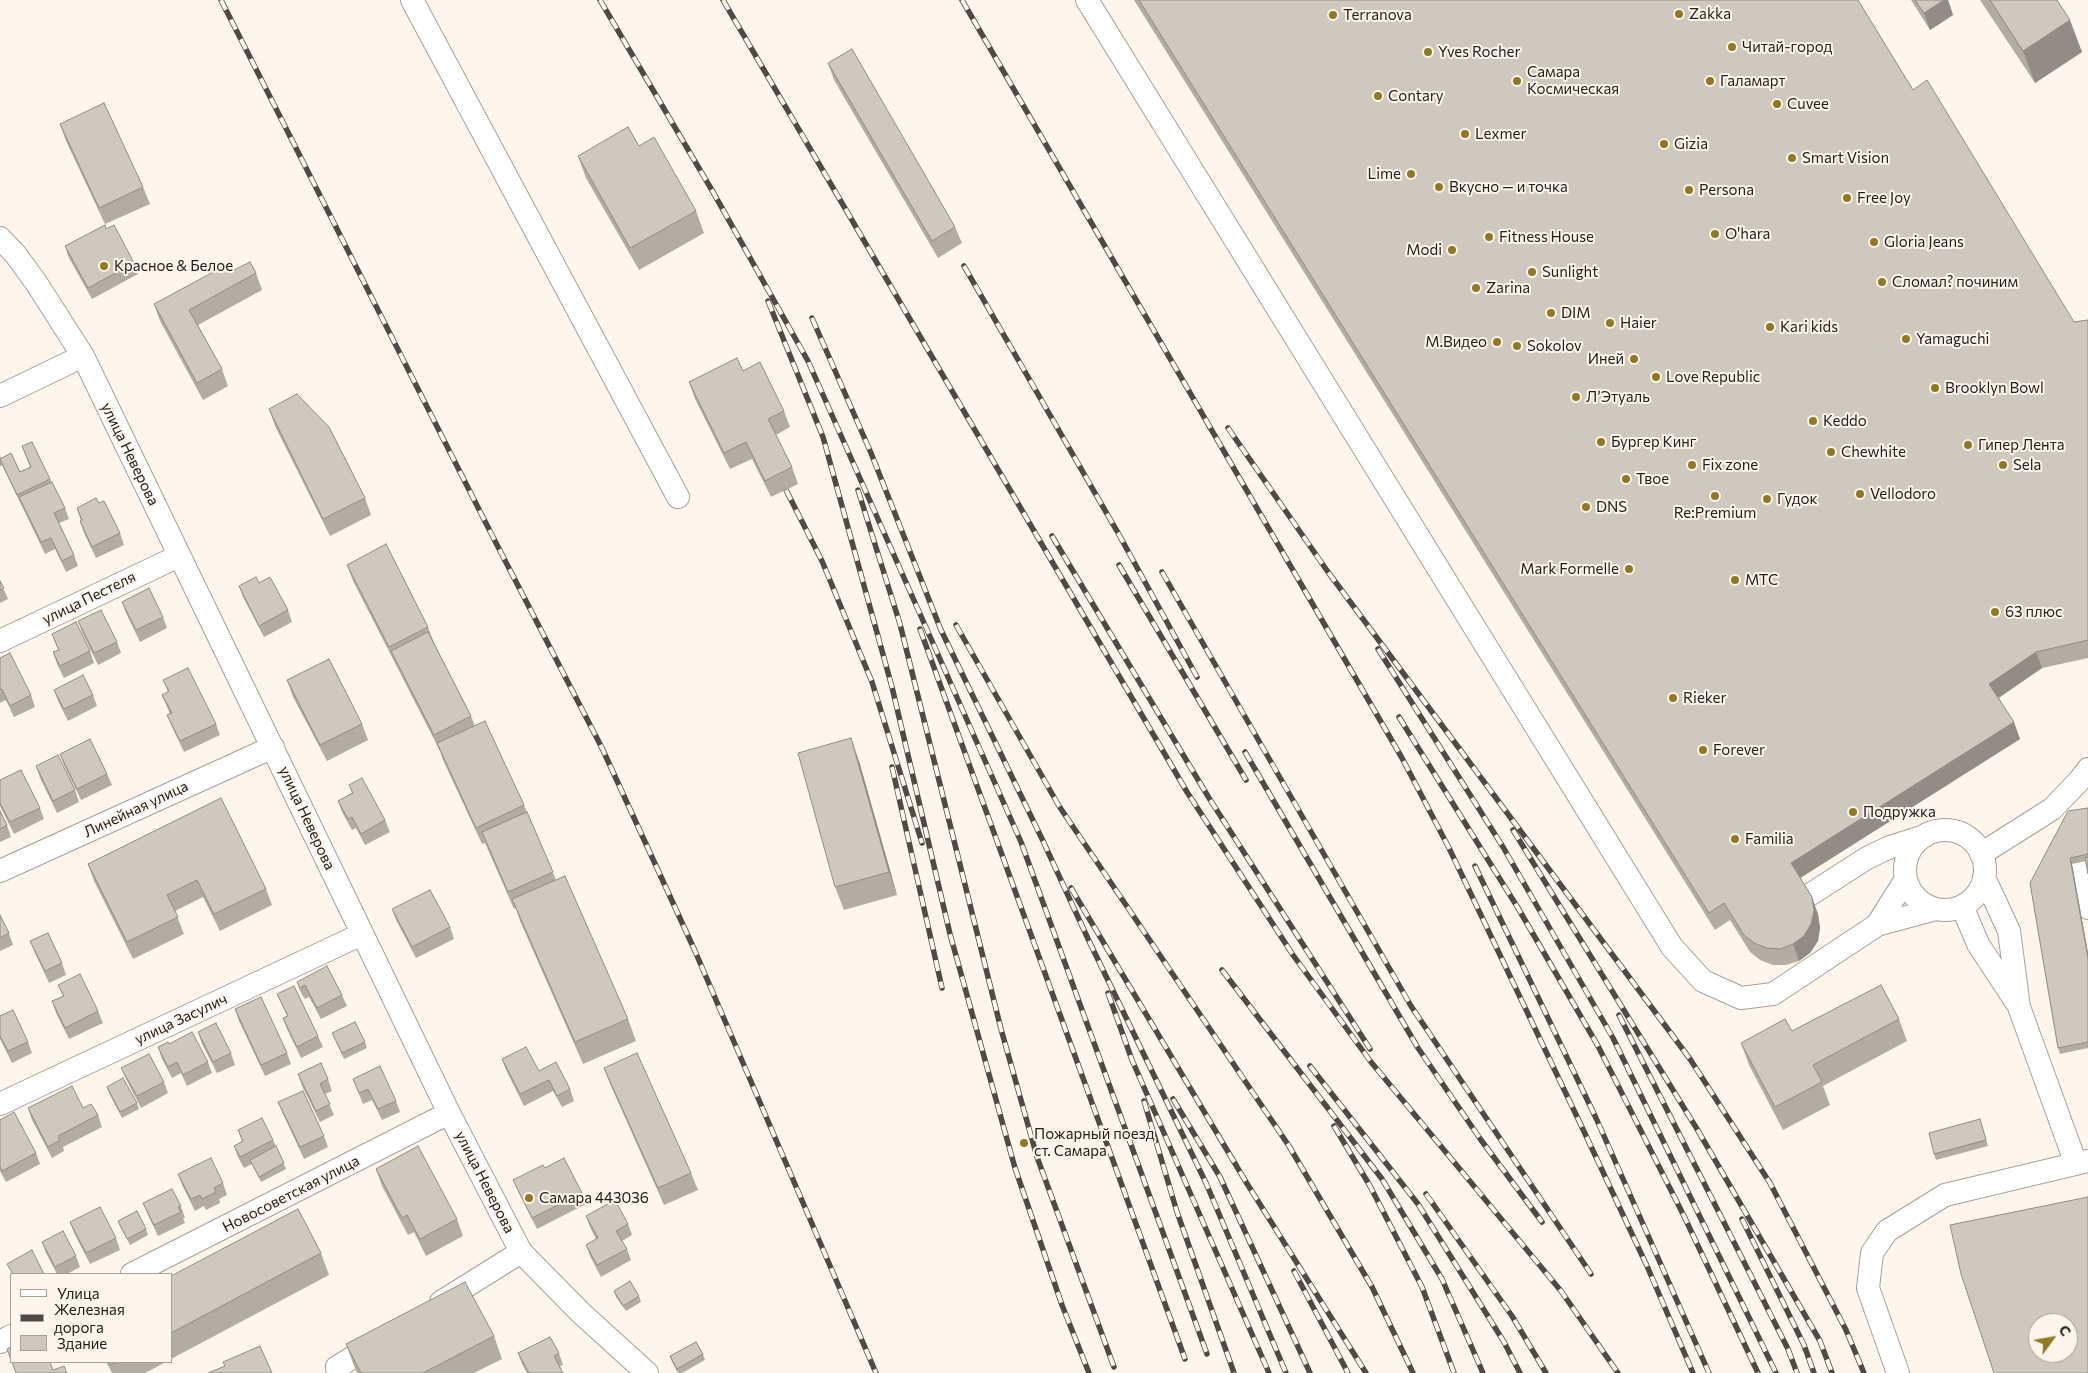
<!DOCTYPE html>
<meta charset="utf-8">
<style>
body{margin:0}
#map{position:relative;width:2088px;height:1373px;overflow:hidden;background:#fef5ec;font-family:Commissioner,sans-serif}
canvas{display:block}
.legend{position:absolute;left:10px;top:1273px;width:162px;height:90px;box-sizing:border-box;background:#fef5ec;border:1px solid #a7a099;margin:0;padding:6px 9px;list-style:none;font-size:15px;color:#24211d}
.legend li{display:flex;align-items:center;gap:10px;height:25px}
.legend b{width:25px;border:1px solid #a7a099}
.north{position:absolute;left:2028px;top:1313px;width:50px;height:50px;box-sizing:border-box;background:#fef5ec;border:1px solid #a7a099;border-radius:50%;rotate:58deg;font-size:14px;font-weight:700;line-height:20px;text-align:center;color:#24211d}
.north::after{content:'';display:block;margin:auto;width:18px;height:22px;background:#927920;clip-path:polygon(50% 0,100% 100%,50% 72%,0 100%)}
</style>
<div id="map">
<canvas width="2088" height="1373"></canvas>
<ul class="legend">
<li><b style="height:6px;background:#fff"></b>Улица</li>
<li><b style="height:6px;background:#4f4a46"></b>Железная дорога</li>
<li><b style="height:14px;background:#cfc8be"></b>Здание</li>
</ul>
<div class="north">С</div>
</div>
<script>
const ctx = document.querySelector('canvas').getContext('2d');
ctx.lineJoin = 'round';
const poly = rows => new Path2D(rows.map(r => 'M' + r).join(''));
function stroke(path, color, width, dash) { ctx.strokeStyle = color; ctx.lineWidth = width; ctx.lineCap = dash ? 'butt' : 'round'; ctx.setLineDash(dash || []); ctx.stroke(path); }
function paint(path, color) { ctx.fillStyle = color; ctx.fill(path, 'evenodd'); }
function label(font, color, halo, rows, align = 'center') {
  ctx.font = font + ' Commissioner,sans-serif'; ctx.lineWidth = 4; ctx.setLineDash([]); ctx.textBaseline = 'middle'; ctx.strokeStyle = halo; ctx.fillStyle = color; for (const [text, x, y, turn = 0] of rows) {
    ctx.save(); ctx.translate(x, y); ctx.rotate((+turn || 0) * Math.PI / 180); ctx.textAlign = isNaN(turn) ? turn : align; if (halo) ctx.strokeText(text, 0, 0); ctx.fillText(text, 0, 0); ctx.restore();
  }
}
const minor = poly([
 [412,0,678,497],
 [1087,0,1672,947,1703,981,1741,998,1773,994,1877,925,1936,909],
 [0,238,16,255,37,284,83,356,449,1113,521,1252,581,1313,647,1373],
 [0,396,83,356],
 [0,641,179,556],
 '1905 870a40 40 0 1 1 80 0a40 40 0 1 1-80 0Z',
 [1981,854,2052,809,2079,781,2088,769],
 [2081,867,2088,908],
 [0,871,273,747],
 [1984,877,2009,931,2019,1007,2076,1164],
 [1811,894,1867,858,1890,847,1925,836],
 [1962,906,1978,944,2016,1002],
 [1877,925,1906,879],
 [0,1104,362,934],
 [132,1274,449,1113],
 [441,1302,521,1252],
 [0,1342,11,1336],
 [338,1373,337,1367,376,1343],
 [1898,1373,1868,1288,1872,1253,1887,1231,1945,1195,2088,1161]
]);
stroke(minor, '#a8a097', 24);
stroke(minor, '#fff', 22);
const rail = poly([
 [221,0,496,543,602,748,695,951,876,1373],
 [600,0,713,192,808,361,1021,842,1207,1354],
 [723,0,1187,792,1293,955,1371,1062,1561,1291,1618,1373],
 [962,0,1402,758,1449,848,1580,1123,1647,1266,1693,1373],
 [964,266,1117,531,1197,677],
 [768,301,823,437,892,687,950,934,1015,1168,1062,1305,1089,1373],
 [812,318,871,453,941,630,1043,841,1089,941,1206,1183,1286,1373],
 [1228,428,1328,572,1690,1059,1770,1183,1846,1330,1864,1373],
 [786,490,822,561,872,682,922,843],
 [858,490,900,624,1001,1029,1037,1157,1114,1367],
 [1052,536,1209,798,1370,1049],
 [1119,565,1246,780],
 [1162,572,1411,1006,1591,1274],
 [956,625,1059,806,1289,1146,1372,1287,1413,1373],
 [920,629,1185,1359],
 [1378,649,1503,847,1613,1038,1776,1373],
 [1399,717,1518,908,1598,1046,1683,1214,1758,1373],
 [1245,752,1418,1048,1481,1140,1542,1222],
 [892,767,942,988],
 [1513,830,1697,1129,1820,1341,1832,1373],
 [1475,866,1596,1118,1709,1373],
 [1071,888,1246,1182,1366,1373],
 [1222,970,1382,1179,1442,1279,1483,1373],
 [1108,993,1132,1060,1269,1373],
 [1619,1015,1788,1349,1797,1373],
 [1310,1066,1418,1204,1504,1342,1520,1373],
 [1173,1099,1220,1177,1310,1373],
 [1144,1101,1177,1212,1234,1373],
 [1334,1126,1370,1186,1422,1287,1454,1373],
 [1426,1194,1512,1316,1546,1373],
 [1742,1219,1804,1345,1814,1373],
 [1294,1271,1348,1373]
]);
stroke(rail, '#4f4a46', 5.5);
stroke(rail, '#fef5ec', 4, [11]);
paint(poly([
 [1134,0,1858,0,1913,90,2074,322,2088,320,2088,658,2042,668,1999,698,2020,739,1800,878,1818,914,1820,928,1818,941,1810,953,1799,961,1786,965,1773,965,1760,960,1750,952,1730,920,1715,930],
 [1911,0,1948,0,1953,15,1930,30],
 [1980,0,2057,0,2082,52,2035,83],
 [828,63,955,227,962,243,938,258,834,80],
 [60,124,143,187,150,204,105,224,66,141],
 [639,146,696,211,704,233,639,270,586,178,578,156],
 [106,229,134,263,138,274,92,299,69,258,65,246],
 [234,270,256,273,262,290,198,325,222,369,228,386,203,400,160,321,154,304],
 [743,371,784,411,790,427,776,435,792,467,798,484,771,497,752,459,730,469,695,399,689,382],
 [269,409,365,498,371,515,330,536,275,426],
 [22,446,50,479,65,508,69,519,59,523,74,555,78,566,66,572,55,549,45,554,2,465,0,467,0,455,1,458,20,472,30,467],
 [77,508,120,533,124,545,96,558,84,533,80,521,81,521],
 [347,565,428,627,434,643,471,716,475,726,524,805,529,817,556,880,628,1019,636,1041,583,1064,520,921,516,908,514,909,485,843,482,844,443,760,440,751,353,581],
 [0,581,8,599,0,603],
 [239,586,288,610,292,622,264,637,243,597],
 [122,602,163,617,167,628,140,642,126,613],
 [78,621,117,642,121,653,98,665,82,632],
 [52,634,90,651,94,663,64,678,57,664,53,652,58,650],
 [0,658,31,695,35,707,14,717,6,700,0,703],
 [163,680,216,724,220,735,184,752,172,727,167,715,170,714,162,695,168,692],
 [287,680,362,724,368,740,327,761,293,697],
 [54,690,93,695,97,706,68,721,58,701],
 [60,754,107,774,112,785,81,800,64,765],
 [859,761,897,895,844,910,835,887],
 [36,766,75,790,79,802,57,813,40,778],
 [0,780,40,808,44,819,14,834,0,806],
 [349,785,385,820,390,832,365,845,356,828,352,830,342,812,338,801,352,793],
 [2088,808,2088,874,2086,861,2072,864,2088,953,2088,1048,2060,1054,2058,1048,2030,883],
 [0,811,7,825,11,837,0,842],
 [88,864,266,889,272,905,220,931,203,897,175,911,184,934,133,959,94,881],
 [392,909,450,927,454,939,416,958,396,920],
 [0,915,9,933,13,945,0,951],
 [30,941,62,963,66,975,49,983,35,953],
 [297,982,342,995,347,1006,321,1019,309,997,305,999,301,993],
 [58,985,98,1011,103,1023,69,1039,56,1013,52,1001,63,996],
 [277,994,318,1036,323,1047,301,1058,287,1029,283,1018,287,1016],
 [235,1009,287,1053,291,1064,265,1076,239,1021],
 [0,1016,28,1042,32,1053,12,1063,0,1039],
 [1899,1019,1907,1041,1823,1086,1830,1105,1783,1130,1749,1065,1741,1043,1792,1031],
 [198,1032,231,1053,235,1065,217,1073,202,1044],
 [332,1033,365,1042,367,1048,344,1059],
 [169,1044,208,1062,212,1073,187,1086,181,1073,172,1078,162,1059,158,1047],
 [502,1059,539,1071,570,1089,574,1101,562,1107,553,1091,524,1106,506,1070],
 [121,1068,164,1082,168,1093,141,1108,126,1079],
 [604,1068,691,1173,698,1190,664,1205,610,1084],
 [298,1074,328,1079,332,1091,325,1094,334,1115,320,1122,302,1086],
 [353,1079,396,1101,400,1112,382,1120,372,1100,363,1104],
 [107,1087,137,1103,139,1109,122,1118,109,1093],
 [278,1102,324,1136,328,1147,304,1159,283,1114],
 [28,1108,83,1108,98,1115,102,1127,63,1147,64,1151,52,1158,32,1120],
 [0,1120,36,1153,40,1164,6,1182,0,1171],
 [1982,1125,1988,1146,1936,1160,1934,1154],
 [238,1130,273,1140,286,1169,261,1182,252,1164,244,1168,238,1157,234,1146,242,1141],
 [545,1168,582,1193,586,1204,537,1229,518,1191,513,1180],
 [376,1169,457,1219,463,1236,426,1256,414,1232,408,1235,382,1186],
 [178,1174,223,1183,227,1195,219,1199,220,1203,206,1210,204,1206,195,1211,182,1185],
 [143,1203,181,1206,185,1218,183,1218,185,1223,158,1236,148,1215],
 [586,1216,628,1224,632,1235,622,1241,627,1249,631,1260,601,1277,590,1256,586,1245,596,1239,590,1227],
 [118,1221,146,1229,148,1235,130,1245,120,1226],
 [70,1222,116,1238,120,1250,90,1264,74,1233],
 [42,1242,76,1256,80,1267,67,1274,57,1274,46,1253],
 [321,1253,329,1275,171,1359,171,1276],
 [614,1291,639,1296,641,1302,626,1311,616,1297],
 [494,1336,502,1359,474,1373,357,1373,354,1366,346,1344],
 [518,1353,559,1353,563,1365,560,1366,563,1373,527,1373,522,1364],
 [703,1354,705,1360,682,1373,678,1373,672,1362,670,1356],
 [106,1362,166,1362,145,1373,112,1373]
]), '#b2aca3');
paint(poly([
 [1944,0,1948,0,1953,15,1930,30,1924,13],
 [2070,20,2082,52,2035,83,2023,51],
 [2036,652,2042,668,1995,700,1989,684],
 [2014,722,2020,739,1797,880,1791,863],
 [851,738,859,761,897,895,889,872],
 [2070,858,2072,864,2088,953,2088,958],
 [1812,897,1818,914,1820,928,1818,941,1810,953,1799,961,1793,944]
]), '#918c85');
const building = poly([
 [1139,0,1858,0,1913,90,1927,80,2074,322,2088,320,2088,640,2036,652,1989,684,2014,722,1791,863,1812,897,1814,911,1811,924,1804,936,1793,944,1780,949,1767,948,1754,943,1744,935,1724,903,1709,913,1139,0],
 [1915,0,1944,0,1924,13,1915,0],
 [1990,0,2057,0,2070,20,2023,51,1990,0],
 [852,49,955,227,932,241,828,63,852,49],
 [104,103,143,187,99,208,60,124,104,103],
 [628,127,639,146,654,137,696,211,630,248,578,156,628,127],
 [105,225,106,229,114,225,134,263,88,288,65,246,105,225],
 [250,262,256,273,189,310,222,369,197,383,154,304,230,263,234,270,250,262],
 [737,358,743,371,760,362,784,411,768,419,792,467,765,481,746,442,724,453,689,382,737,358],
 [297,394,329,427,365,498,323,519,269,409,297,394],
 [32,442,50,479,17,495,0,459,11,453,20,472,31,467,22,446,32,442],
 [52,482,65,508,54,513,74,555,62,561,51,538,41,542,19,497,52,482],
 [96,498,99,503,104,501,120,533,92,547,80,521,82,520,77,508,96,498],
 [386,544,428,627,389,647,347,565,386,544],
 [256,577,259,583,270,577,288,610,259,626,239,586,256,577],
 [0,581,4,588,0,590,0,581],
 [149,588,163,617,136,630,122,602,149,588],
 [101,610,117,642,94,653,78,621,101,610],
 [76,622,90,651,60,666,53,652,59,650,52,634,76,622],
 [428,632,471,716,434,735,391,651,428,632],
 [10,653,31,695,10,706,2,689,0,690,0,658,10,653],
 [329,659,362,724,320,745,287,680,329,659],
 [188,668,216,724,180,741,167,715,172,713,162,695,169,691,163,680,188,668],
 [83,675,93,695,64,709,54,690,83,675],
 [485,721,524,805,476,828,437,743,485,721],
 [851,738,889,872,835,887,798,753,851,738],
 [90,739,107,774,77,789,60,754,90,739],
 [58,755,75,790,53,801,36,766,58,755],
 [21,770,40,808,10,822,0,803,0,780,21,770],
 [362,778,385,820,361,834,352,817,348,819,338,801,353,793,349,785,362,778],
 [221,798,266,889,214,914,197,880,167,895,178,917,127,942,88,864,221,798],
 [2088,808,2088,854,2070,858,2088,958,2088,1042,2058,1048,2030,883,2068,811,2088,808],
 [0,811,7,825,0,829,0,811],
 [527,812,553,872,508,892,482,832,527,812],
 [2088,857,2088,874,2085,858,2088,857],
 [565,876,628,1019,575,1042,512,899,565,876],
 [430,890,450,927,412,947,392,909,430,890],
 [0,915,9,933,0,938,0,915],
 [48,933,62,963,45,971,30,941,48,933],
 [327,966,342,995,317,1008,305,985,300,988,297,982,327,966],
 [80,974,98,1011,65,1028,52,1001,64,996,58,985,80,974],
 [1881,985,1899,1019,1813,1065,1822,1082,1775,1107,1741,1043,1785,1019,1792,1031,1881,985],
 [294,986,318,1036,297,1047,283,1018,288,1016,277,994,294,986],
 [261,997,287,1053,261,1065,235,1009,261,997],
 [13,1010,28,1042,8,1051,0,1036,0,1016,13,1010],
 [355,1022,365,1042,342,1053,332,1033,355,1022],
 [216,1023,231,1053,213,1062,198,1032,216,1023],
 [192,1032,208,1062,183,1075,177,1062,168,1067,158,1047,168,1042,169,1044,192,1032],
 [526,1047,539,1071,556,1062,570,1089,557,1096,549,1080,520,1094,502,1059,526,1047],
 [637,1053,691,1173,658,1188,604,1068,637,1053],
 [149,1054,164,1082,137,1096,121,1068,149,1054],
 [321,1063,328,1079,320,1084,330,1104,316,1111,298,1074,321,1063],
 [380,1066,396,1101,378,1109,368,1089,359,1093,353,1079,380,1066],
 [123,1078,137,1103,120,1112,107,1087,123,1078],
 [72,1086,83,1108,91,1104,98,1115,58,1136,60,1140,48,1147,28,1108,72,1086],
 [303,1091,324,1136,300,1147,278,1102,303,1091],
 [14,1112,36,1153,2,1171,0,1167,0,1120,14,1112],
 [262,1118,273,1140,240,1157,234,1146,243,1141,238,1130,262,1118],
 [1980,1119,1986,1140,1934,1154,1929,1133,1980,1119],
 [276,1146,284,1163,259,1177,250,1160,276,1146],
 [418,1146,457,1219,420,1239,407,1215,402,1218,376,1169,418,1146],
 [211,1158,223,1183,214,1188,216,1192,202,1199,200,1195,191,1199,178,1174,211,1158],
 [564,1158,582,1193,532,1218,513,1180,543,1165,545,1168,564,1158],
 [172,1189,181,1206,178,1207,181,1212,154,1225,143,1203,172,1189],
 [2088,1197,2088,1373,1994,1373,1961,1274,1950,1225,2088,1197],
 [2038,1323,2068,1323,2068,1353,2038,1353,2038,1323],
 [615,1200,628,1224,616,1231,627,1249,597,1265,586,1245,598,1238,586,1216,615,1200],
 [100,1207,116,1238,86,1253,70,1222,100,1207],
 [298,1209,321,1253,171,1333,171,1276,298,1209],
 [137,1211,146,1229,127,1239,118,1221,137,1211],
 [63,1231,76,1256,55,1267,42,1242,63,1231],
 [32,1250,44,1274,13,1274,7,1264,32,1250],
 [630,1281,639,1296,623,1306,614,1291,630,1281],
 [465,1282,494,1336,423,1373,361,1373,346,1344,465,1282],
 [550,1337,559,1353,554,1356,563,1373,529,1373,518,1353,550,1337],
 [696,1342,703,1354,677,1369,670,1356,696,1342],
 [260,1346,272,1373,208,1373,225,1366,223,1362,260,1346],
 [11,1347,11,1360,7,1349,11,1347],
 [12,1362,50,1362,53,1370,64,1366,67,1373,16,1373,12,1362],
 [109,1362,116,1362,111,1365,109,1362]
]);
paint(building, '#cfc8be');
stroke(building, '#918c85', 1);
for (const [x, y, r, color] of [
 [1679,14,5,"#927920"],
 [1333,15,5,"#927920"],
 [1732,47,5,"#927920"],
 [1428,52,5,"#927920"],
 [1517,81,5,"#927920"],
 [1710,81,5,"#927920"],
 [1378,96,5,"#927920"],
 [1777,104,5,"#927920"],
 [1465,134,5,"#927920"],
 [1664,144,5,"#927920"],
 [1792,158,5,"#927920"],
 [1411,174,5,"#927920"],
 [1439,187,5,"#927920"],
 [1689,190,5,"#927920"],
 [1847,198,5,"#927920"],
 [1715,234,5,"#927920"],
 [1489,237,5,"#927920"],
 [1874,242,5,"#927920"],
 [1452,250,5,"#927920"],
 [104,266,5,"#927920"],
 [1532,272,5,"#927920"],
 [1882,282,5,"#927920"],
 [1476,288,5,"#927920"],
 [1551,313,5,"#927920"],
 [1610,323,5,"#927920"],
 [1770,327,5,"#927920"],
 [1906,339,5,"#927920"],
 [1497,342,5,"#927920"],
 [1517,346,5,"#927920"],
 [1634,359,5,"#927920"],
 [1656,377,5,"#927920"],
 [1935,388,5,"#927920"],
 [1576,397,5,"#927920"],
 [1813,421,5,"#927920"],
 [1601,442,5,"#927920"],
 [1968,445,5,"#927920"],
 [1831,452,5,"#927920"],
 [1692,465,5,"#927920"],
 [2003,465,5,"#927920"],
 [1626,479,5,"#927920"],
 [1860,494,5,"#927920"],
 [1715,496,5,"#927920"],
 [1767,499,5,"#927920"],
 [1586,507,5,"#927920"],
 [1629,569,5,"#927920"],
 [1735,580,5,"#927920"],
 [1995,612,5,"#927920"],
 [1673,698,5,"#927920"],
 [1703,750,5,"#927920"],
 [1853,812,5,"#927920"],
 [1735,839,5,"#927920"],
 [1024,1143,5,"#927920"],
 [529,1198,5,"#927920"]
]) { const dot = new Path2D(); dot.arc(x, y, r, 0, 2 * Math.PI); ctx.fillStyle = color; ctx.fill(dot); stroke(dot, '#fef5ec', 2); }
label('15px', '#24211d', '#fef5ec', [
 ["Zakka",1689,14],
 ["Terranova",1343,15],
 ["Читай-город",1742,47],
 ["Yves Rocher",1438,52],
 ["Самара",1527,72],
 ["Космическая",1527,89],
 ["Галамарт",1720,81],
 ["Contary",1388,96],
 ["Cuvee",1787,104],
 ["Lexmer",1475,134],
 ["Gizia",1674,144],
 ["Smart Vision",1802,158],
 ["Lime",1401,174,"right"],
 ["Вкусно — и точка",1449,187],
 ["Persona",1699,190],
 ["Free Joy",1857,198],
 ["O'hara",1725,234],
 ["Fitness House",1499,237],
 ["Gloria Jeans",1884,242],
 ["Modi",1442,250,"right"],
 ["Красное & Белое",114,266],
 ["Sunlight",1542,272],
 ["Сломал? починим",1892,282],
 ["Zarina",1486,288],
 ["DIM",1561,313],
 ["Haier",1620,323],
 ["Kari kids",1780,327],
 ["Yamaguchi",1916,339],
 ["М.Видео",1487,342,"right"],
 ["Sokolov",1527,346],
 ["Иней",1624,359,"right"],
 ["Love Republic",1666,377],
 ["Brooklyn Bowl",1945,388],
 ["Л’Этуаль",1586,397],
 ["Keddo",1823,421],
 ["Бургер Кинг",1611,442],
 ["Гипер Лента",1978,445],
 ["Chewhite",1841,452],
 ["Fix zone",1702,465],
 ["Sela",2013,465],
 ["Твое",1636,479],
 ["Vellodoro",1870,494],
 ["Гудок",1777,499],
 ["DNS",1596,507],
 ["Re:Premium",1715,513,"center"],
 ["Mark Formelle",1619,569,"right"],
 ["МТС",1745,580],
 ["63 плюс",2005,612],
 ["Rieker",1683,698],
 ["Forever",1713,750],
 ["Подружка",1863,812],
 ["Familia",1745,839],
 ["Пожарный поезд",1034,1134],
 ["ст. Самара",1034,1151],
 ["Самара 443036",539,1198]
], 'left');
label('15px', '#24211d', '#fef5ec', [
 ["улица Неверова",130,454,64],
 ["улица Пестеля",89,598,-26],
 ["Линейная улица",136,809,-25],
 ["улица Неверова",307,818,65],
 ["улица Засулич",181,1019,-25],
 ["улица Неверова",485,1182,63],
 ["Новосоветская улица",291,1194,-27]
]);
</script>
